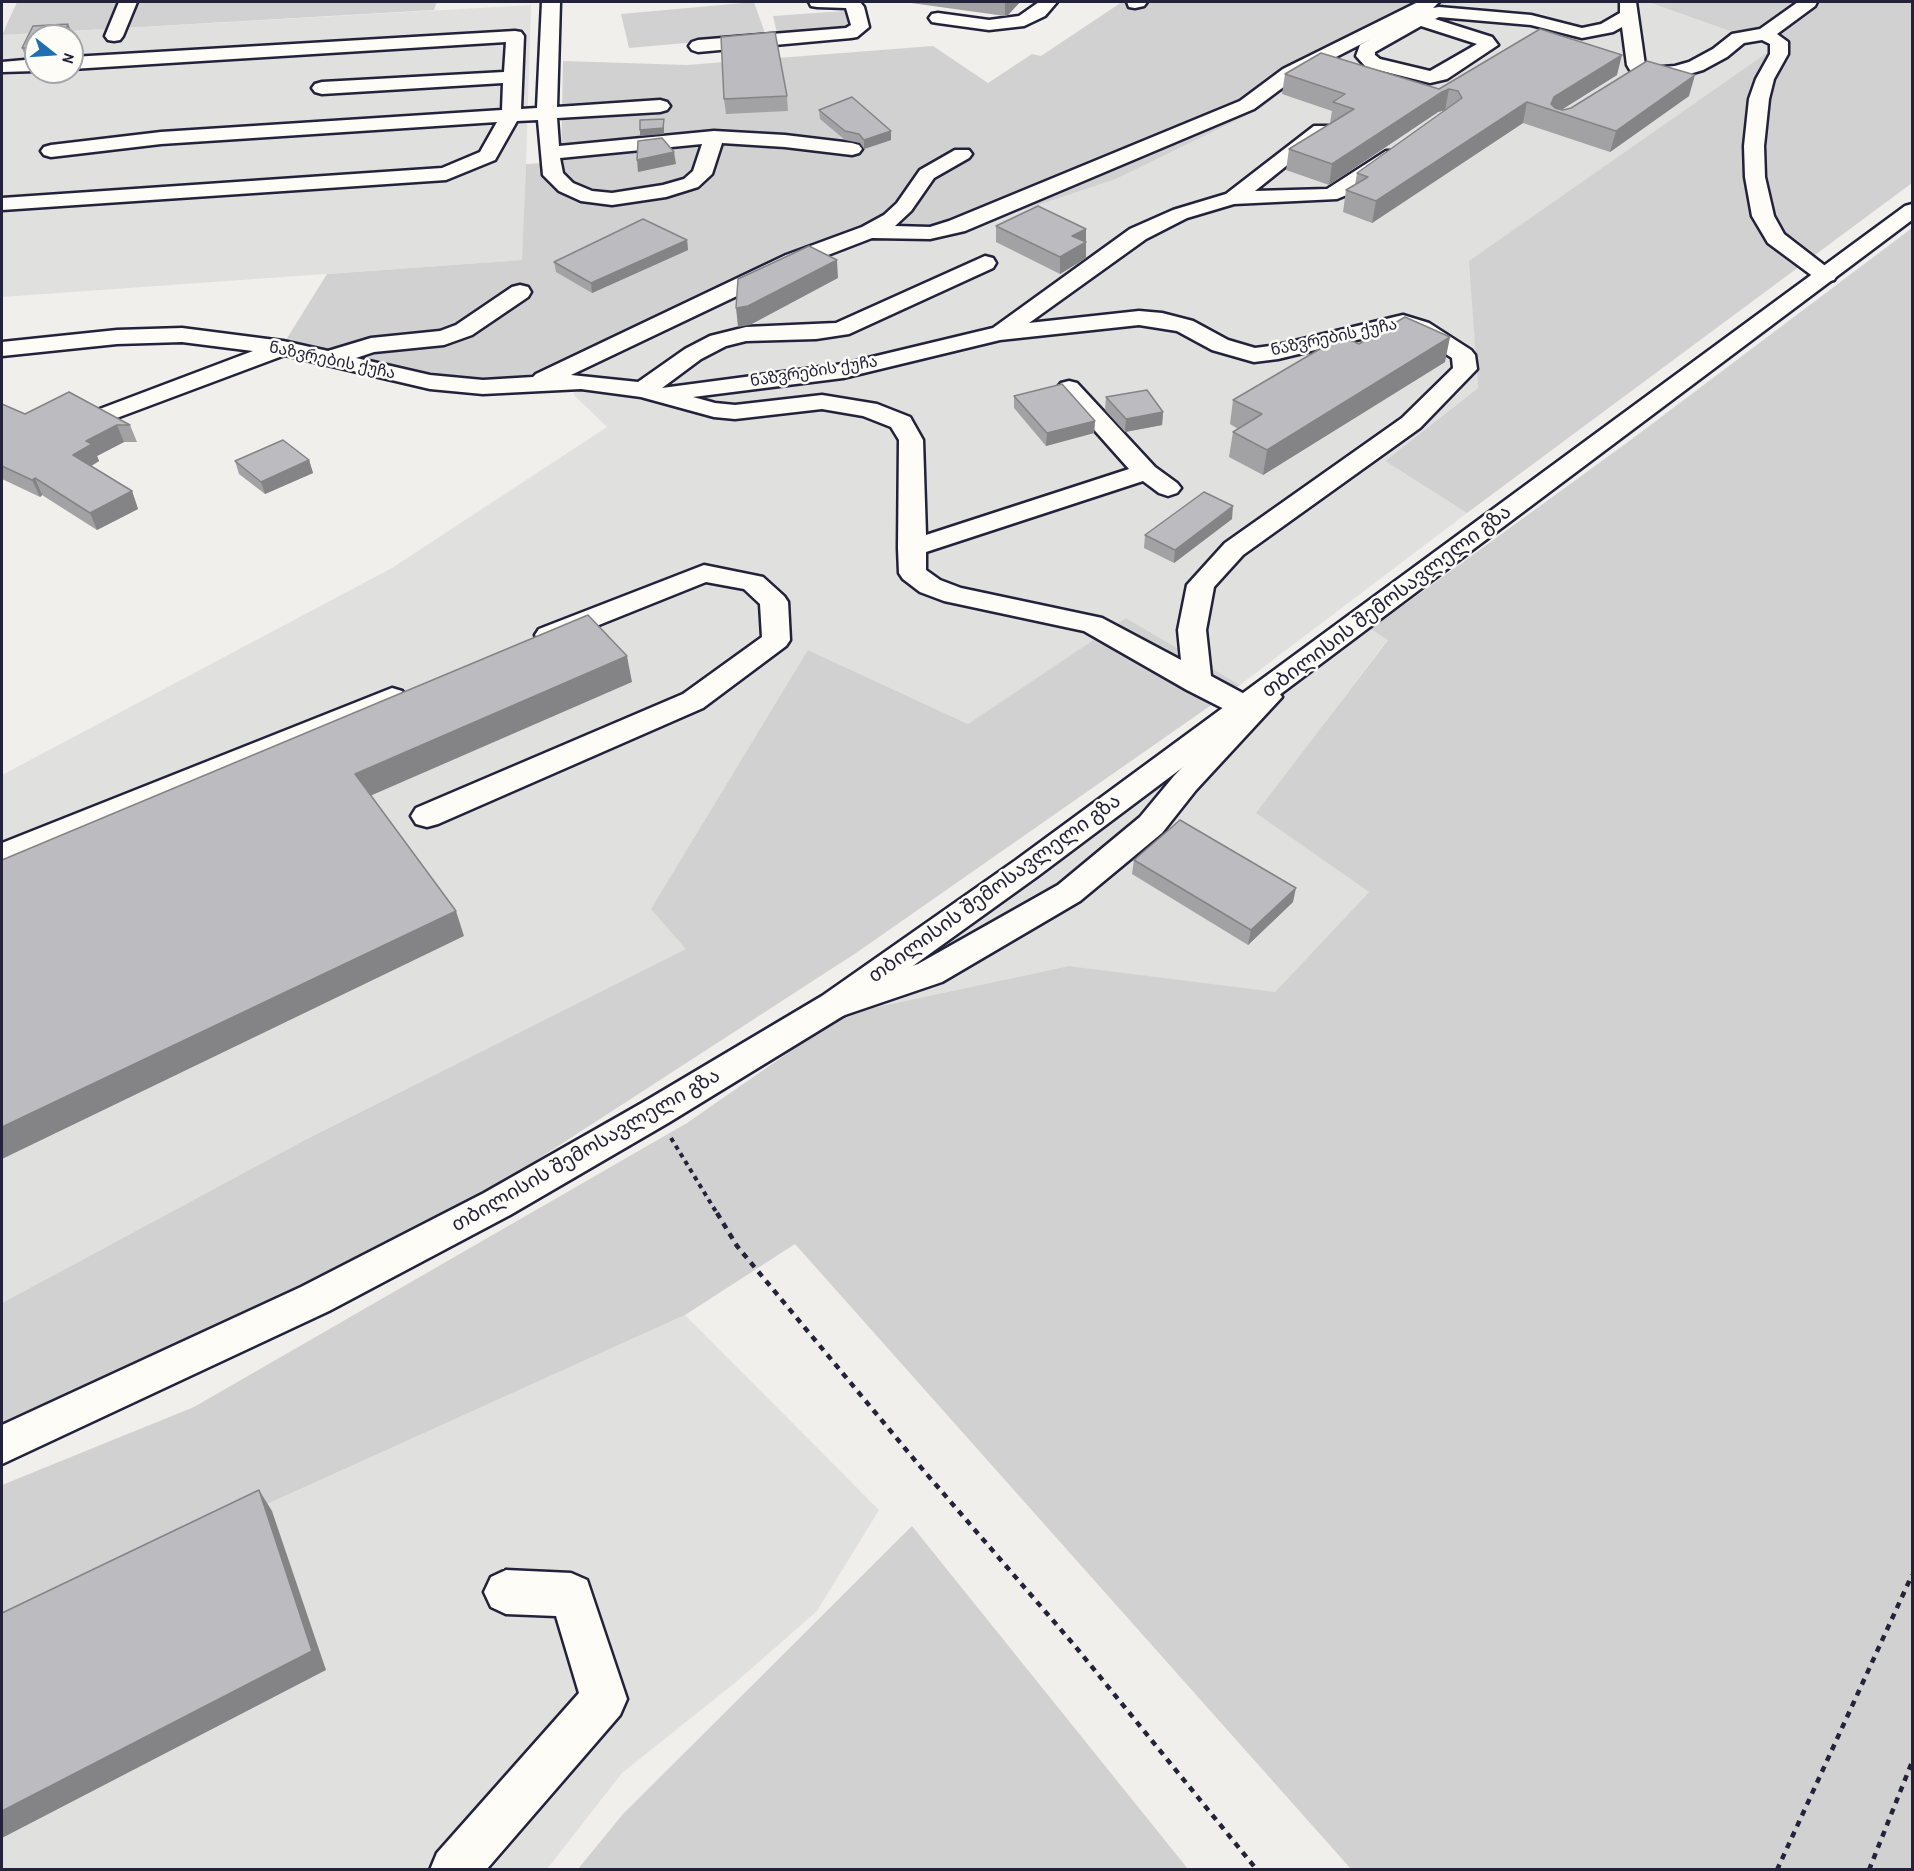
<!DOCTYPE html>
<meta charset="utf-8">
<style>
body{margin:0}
#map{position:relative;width:1914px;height:1871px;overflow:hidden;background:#f0efec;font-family:"Patrick Hand",sans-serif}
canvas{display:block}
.frame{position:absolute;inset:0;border:3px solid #22223b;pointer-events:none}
.north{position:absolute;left:24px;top:24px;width:60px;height:60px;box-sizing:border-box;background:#fdfcf7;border:2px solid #a5a5ac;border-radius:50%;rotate:107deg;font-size:16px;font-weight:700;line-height:24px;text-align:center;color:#22223b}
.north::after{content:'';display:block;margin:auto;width:21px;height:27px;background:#1f6fb2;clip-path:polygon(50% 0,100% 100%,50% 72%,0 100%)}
</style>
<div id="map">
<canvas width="1914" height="1871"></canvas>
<div class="frame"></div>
<div class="north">N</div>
</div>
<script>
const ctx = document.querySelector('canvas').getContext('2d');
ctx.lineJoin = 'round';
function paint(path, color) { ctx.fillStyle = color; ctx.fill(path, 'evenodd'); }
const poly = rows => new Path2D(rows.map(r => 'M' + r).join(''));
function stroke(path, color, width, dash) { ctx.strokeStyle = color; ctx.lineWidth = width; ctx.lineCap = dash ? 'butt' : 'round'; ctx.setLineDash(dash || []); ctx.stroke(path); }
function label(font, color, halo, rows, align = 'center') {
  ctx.font = font + ' "Patrick Hand","Noto Sans Georgian",sans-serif'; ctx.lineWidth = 5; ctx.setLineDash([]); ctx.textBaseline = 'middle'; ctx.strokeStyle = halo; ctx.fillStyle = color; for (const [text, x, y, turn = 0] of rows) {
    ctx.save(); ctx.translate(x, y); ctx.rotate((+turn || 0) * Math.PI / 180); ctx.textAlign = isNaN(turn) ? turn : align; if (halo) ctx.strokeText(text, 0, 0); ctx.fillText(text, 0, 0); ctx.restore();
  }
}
paint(poly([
 [1449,2,1648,2,1775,47,1470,261,1478,388,1385,461,1467,513,1240,685,1126,618,968,724,808,650,687,949,303,1141,2,1303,2,775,392,568,607,427,575,396,569,380,804,257,856,241,934,240,1116,179,1260,109,1300,77],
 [531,5,523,260,2,297,2,35],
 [36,36,72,36,72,72,36,72],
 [1371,629,1388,639,1257,813,1369,892,1274,993,1069,966,844,1014],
 [685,1315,879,1510,817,1611,736,1682,622,1773,547,1869,2,1869,2,1624]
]), '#e0e0df');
paint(poly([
 [17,2,437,2,434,10,2,35],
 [754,2,766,36,629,48,621,14],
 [1122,2,1449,2,1300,77,1260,109,1116,179,934,240,856,241,804,257,569,380,478,383,284,343,327,274,522,260,526,164,561,162,563,61,687,65,933,46,988,83,1032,54,1041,56],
 [1648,2,1912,2,1912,183,1467,513,1385,461,1478,388,1469,261,1775,47],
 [844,11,849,28,777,33,773,16],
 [1912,228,1912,1869,1351,1869,795,1244,685,1315,2,1624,2,1485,194,1407,687,1123,844,1014,1069,966,1275,992,1369,892,1256,813,1388,640,1371,629,1632,439],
 [1126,618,1240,685,856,953,498,1185,142,1368,2,1423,2,1303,303,1141,686,949,651,909,808,650,968,724],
 [912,1526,1188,1869,578,1869,623,1814]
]), '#d2d1d1');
const minor = poly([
 [119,2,137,2,123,36,120,40,114,41,108,40,105,36,119,2],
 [542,2,560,2,557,107,660,100,667,102,670,106,667,110,660,112,557,118,559,146,714,131,785,135,852,143,859,145,862,149,859,153,852,155,785,147,722,143,712,174,698,187,666,197,612,205,581,201,559,191,543,175,538,120,517,121,495,160,446,180,2,210,2,198,442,168,480,152,497,122,161,144,51,157,44,155,41,151,44,147,51,145,161,132,502,110,503,83,322,94,315,92,312,88,315,84,322,82,504,72,506,42,72,69,72,57,515,31,521,32,524,36,521,109,537,108,542,2],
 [702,144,693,171,684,179,663,185,612,193,592,191,573,183,563,173,560,158,702,144],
 [809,2,860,2,864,7,869,27,857,37,851,38,698,52,692,50,689,46,692,42,698,40,846,28,851,25,846,8,817,7,811,6,809,2],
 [1039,2,1057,2,1045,16,1024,26,989,30,938,23,932,22,929,18,932,14,938,13,989,20,1019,16,1039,2],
 [1127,2,1147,2,1144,6,1135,8,1129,7,1127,2],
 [1418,2,1439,2,1433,8,1439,7,1531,15,1582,28,1601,24,1620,13,1620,2,1636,2,1645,65,1650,68,1675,66,1689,62,1713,49,1732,34,1760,29,1798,2,1817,2,1815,6,1777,34,1788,42,1788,54,1774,79,1769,99,1764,146,1765,177,1774,216,1784,234,1837,275,1834,280,1826,282,1818,280,1768,243,1752,216,1745,177,1744,146,1749,99,1756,79,1770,54,1770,44,1762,40,1744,43,1727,57,1703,70,1676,78,1649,80,1633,75,1627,65,1622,27,1613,32,1582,38,1531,25,1439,17,1435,19,1492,37,1498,45,1447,79,1430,83,1366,67,1356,56,1360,45,1371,39,1297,77,1254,109,965,231,930,239,872,238,802,265,571,375,638,382,685,349,710,336,746,327,836,323,985,256,993,258,996,263,993,268,849,334,816,339,746,341,726,346,701,359,662,388,843,364,993,328,1130,229,1173,210,1226,194,1314,126,1328,126,1331,130,1255,191,1327,189,1386,151,1400,151,1403,155,1349,194,1337,199,1234,204,1187,218,1146,239,1029,323,1139,311,1162,313,1193,321,1228,340,1255,348,1278,345,1403,315,1429,323,1471,350,1475,355,1477,369,1420,428,1243,555,1214,587,1206,630,1211,676,1250,697,1257,690,1267,687,1277,690,1282,697,1196,790,1162,833,1080,901,942,982,839,1017,827,1013,822,1004,827,995,918,964,1058,885,1140,817,1174,776,1234,714,1187,690,1084,631,944,601,920,592,903,579,899,573,898,548,899,440,891,427,863,416,822,409,735,419,714,417,641,397,581,389,483,394,430,389,285,355,106,422,97,420,94,415,97,410,253,351,182,342,117,344,2,356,2,342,117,330,182,328,283,341,328,351,371,338,440,331,456,325,512,287,520,285,528,287,531,292,528,297,472,335,444,345,374,352,356,358,430,375,483,380,533,377,536,374,786,255,862,227,884,215,897,203,920,170,955,150,969,150,972,154,969,158,934,178,911,211,895,226,930,227,949,221,1240,101,1283,69,1418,2],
 [1421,26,1477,44,1430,71,1380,59,1375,55,1375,52,1421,26],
 [1139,325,1177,331,1212,350,1254,362,1278,359,1402,329,1413,333,1452,358,1453,368,1402,418,1225,543,1187,585,1178,630,1181,660,1102,618,961,588,940,580,926,570,926,552,1143,481,1159,493,1168,496,1177,493,1181,488,1177,483,1155,467,1077,383,1069,381,1061,383,1057,388,1129,469,926,535,923,440,910,417,877,404,822,395,735,405,715,403,693,397,843,378,1000,340,1139,325],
 [36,59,36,71,2,72,2,62,36,59],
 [704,565,763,577,784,596,788,602,790,640,786,646,703,708,438,824,427,827,416,824,411,816,416,808,683,694,762,637,760,604,744,589,706,582,559,641,549,644,539,641,535,635,539,629,704,565],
 [392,688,402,691,407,698,402,705,2,866,2,843,392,688],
 [506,1570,571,1573,587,1580,627,1699,620,1715,486,1870,430,1870,437,1853,579,1693,556,1616,506,1614,491,1607,484,1592,491,1577,506,1570]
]);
const highway = poly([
 [1912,204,1912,220,1038,876,846,1014,668,1123,510,1215,329,1311,2,1464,2,1425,301,1287,484,1193,642,1103,822,996,1016,860,1905,206,1912,204]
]);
stroke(minor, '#22223b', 5);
stroke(highway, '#22223b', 5);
stroke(poly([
 [671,1138,718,1215]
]), '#22223b', 4, [4.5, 4.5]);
stroke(poly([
 [717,1213,737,1246,918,1464,1075,1646,1257,1870],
 [1777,1870,1912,1575],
 [1869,1870,1912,1762]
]), '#22223b', 4.5, [6, 6]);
paint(minor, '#fdfcf7');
paint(highway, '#fdfcf7');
paint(poly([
 [904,2,1020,2,1008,15,1005,16],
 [68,24,72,33,70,36,36,36,36,57,26,58,22,48,33,26],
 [1285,74,1439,89,1617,75,1561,110,1563,110,1689,96,1610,152,1523,123,1372,223,1343,212,1346,190,1355,185,1357,173,1445,110,1438,112,1329,185,1286,170,1289,149,1331,123,1330,123,1332,111,1282,94],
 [787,96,788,111,726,114,724,99],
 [819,110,891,140,864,149,860,143,845,140,820,119],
 [996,226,1086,229,1086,258,1060,274,996,242],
 [687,240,688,250,592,293,556,272,554,262],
 [1359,344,1445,362,1263,475,1229,457,1233,432,1238,429,1230,424,1233,400],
 [1014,396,1095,421,1094,433,1046,446,1014,408],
 [1106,397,1163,412,1162,425,1125,432,1105,410],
 [2,404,25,414,130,425,137,442,124,442,97,456,99,461,91,466,132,491,138,509,97,530,42,495,40,497,2,479],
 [309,460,313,473,265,494,239,474,235,461],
 [1232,519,1174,563,1144,548,1145,535],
 [1134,860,1293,902,1248,945,1132,874]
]), '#a2a2a5');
paint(poly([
 [1005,2,1020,2,1008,15,1005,16],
 [68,24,72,33,70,36,62,36],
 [1622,55,1617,75,1558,112,1551,104,1554,97],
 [1695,75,1689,96,1610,152,1616,131],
 [1449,89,1445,110,1438,112,1329,185,1332,164,1442,92],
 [1527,102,1523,123,1372,223,1376,201],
 [664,119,664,134,640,136,640,130],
 [891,131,891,140,864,149,864,140],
 [674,152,676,164,638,172,637,160],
 [1086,229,1086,258,1060,274,1060,257,1072,236],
 [687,240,688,250,592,293,591,283],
 [837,260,838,278,750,325,738,327,736,308],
 [1450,337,1445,362,1263,475,1267,450],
 [1163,412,1162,425,1125,432,1126,419],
 [1095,421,1094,433,1046,446,1047,433],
 [117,425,124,442,97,456,99,461,80,473,73,455,86,441],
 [309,460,313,473,265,494,261,482],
 [35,478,42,495,40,497,32,480],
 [132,491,138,509,97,530,90,513],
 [1233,506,1232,519,1174,563,1175,550],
 [627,656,632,682,363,799,355,774],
 [1296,888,1293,902,1248,945,1251,930],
 [456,911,464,936,2,1159,2,1127],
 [259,1490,272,1511,326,1670,2,1838,2,1811]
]), '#848486');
const building = poly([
 [68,24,62,36,36,36,36,53,35,53,34,48,22,48,33,26,68,24],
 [1540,29,1622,55,1554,97,1551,104,1555,108,1563,110,1571,108,1647,61,1695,75,1616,131,1527,102,1376,201,1346,190,1368,177,1357,173,1462,98,1458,91,1449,89,1442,92,1332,164,1289,149,1354,109,1333,102,1345,94,1285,74,1321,53,1439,89,1540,29],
 [775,32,787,96,724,99,721,37,775,32],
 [852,97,891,131,864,140,859,134,845,131,819,110,852,97],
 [664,119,663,128,640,130,640,120,664,119],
 [662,138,674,152,637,160,638,141,662,138],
 [1038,206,1086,229,1072,236,1086,242,1060,257,996,226,1038,206],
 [643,219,687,240,591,283,554,262,643,219],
 [809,246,837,260,748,306,736,308,738,279,809,246],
 [1405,317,1450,337,1267,450,1233,432,1262,414,1233,400,1342,336,1359,344,1405,317],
 [1062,384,1095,421,1047,433,1014,396,1062,384],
 [1147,390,1163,412,1126,419,1106,397,1147,390],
 [69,392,130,425,117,425,86,441,92,444,73,455,132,491,90,513,35,478,32,480,2,466,2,404,25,414,69,392],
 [283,440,309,460,261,482,235,461,283,440],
 [1204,492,1233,506,1175,550,1145,535,1204,492],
 [588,615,627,656,355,774,456,911,2,1127,2,860,588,615],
 [1180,820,1296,888,1251,930,1134,860,1180,820],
 [259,1490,312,1651,2,1811,2,1613,259,1490]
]);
paint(building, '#bcbcc0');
stroke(building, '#848486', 1.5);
label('16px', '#22223b', '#fdfcf7', [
 ["ნაზვრების ქუჩა",1334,338,-12],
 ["ნაზვრების ქუჩა",332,361,12],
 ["ნაზვრების ქუჩა",814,372,-9]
]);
label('20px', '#22223b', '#fdfcf7', [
 ["თბილისის შემოსავლელი გზა",1387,602,-37],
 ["თბილისის შემოსავლელი გზა",995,889,-36],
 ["თბილისის შემოსავლელი გზა",586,1151,-30]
]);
</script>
